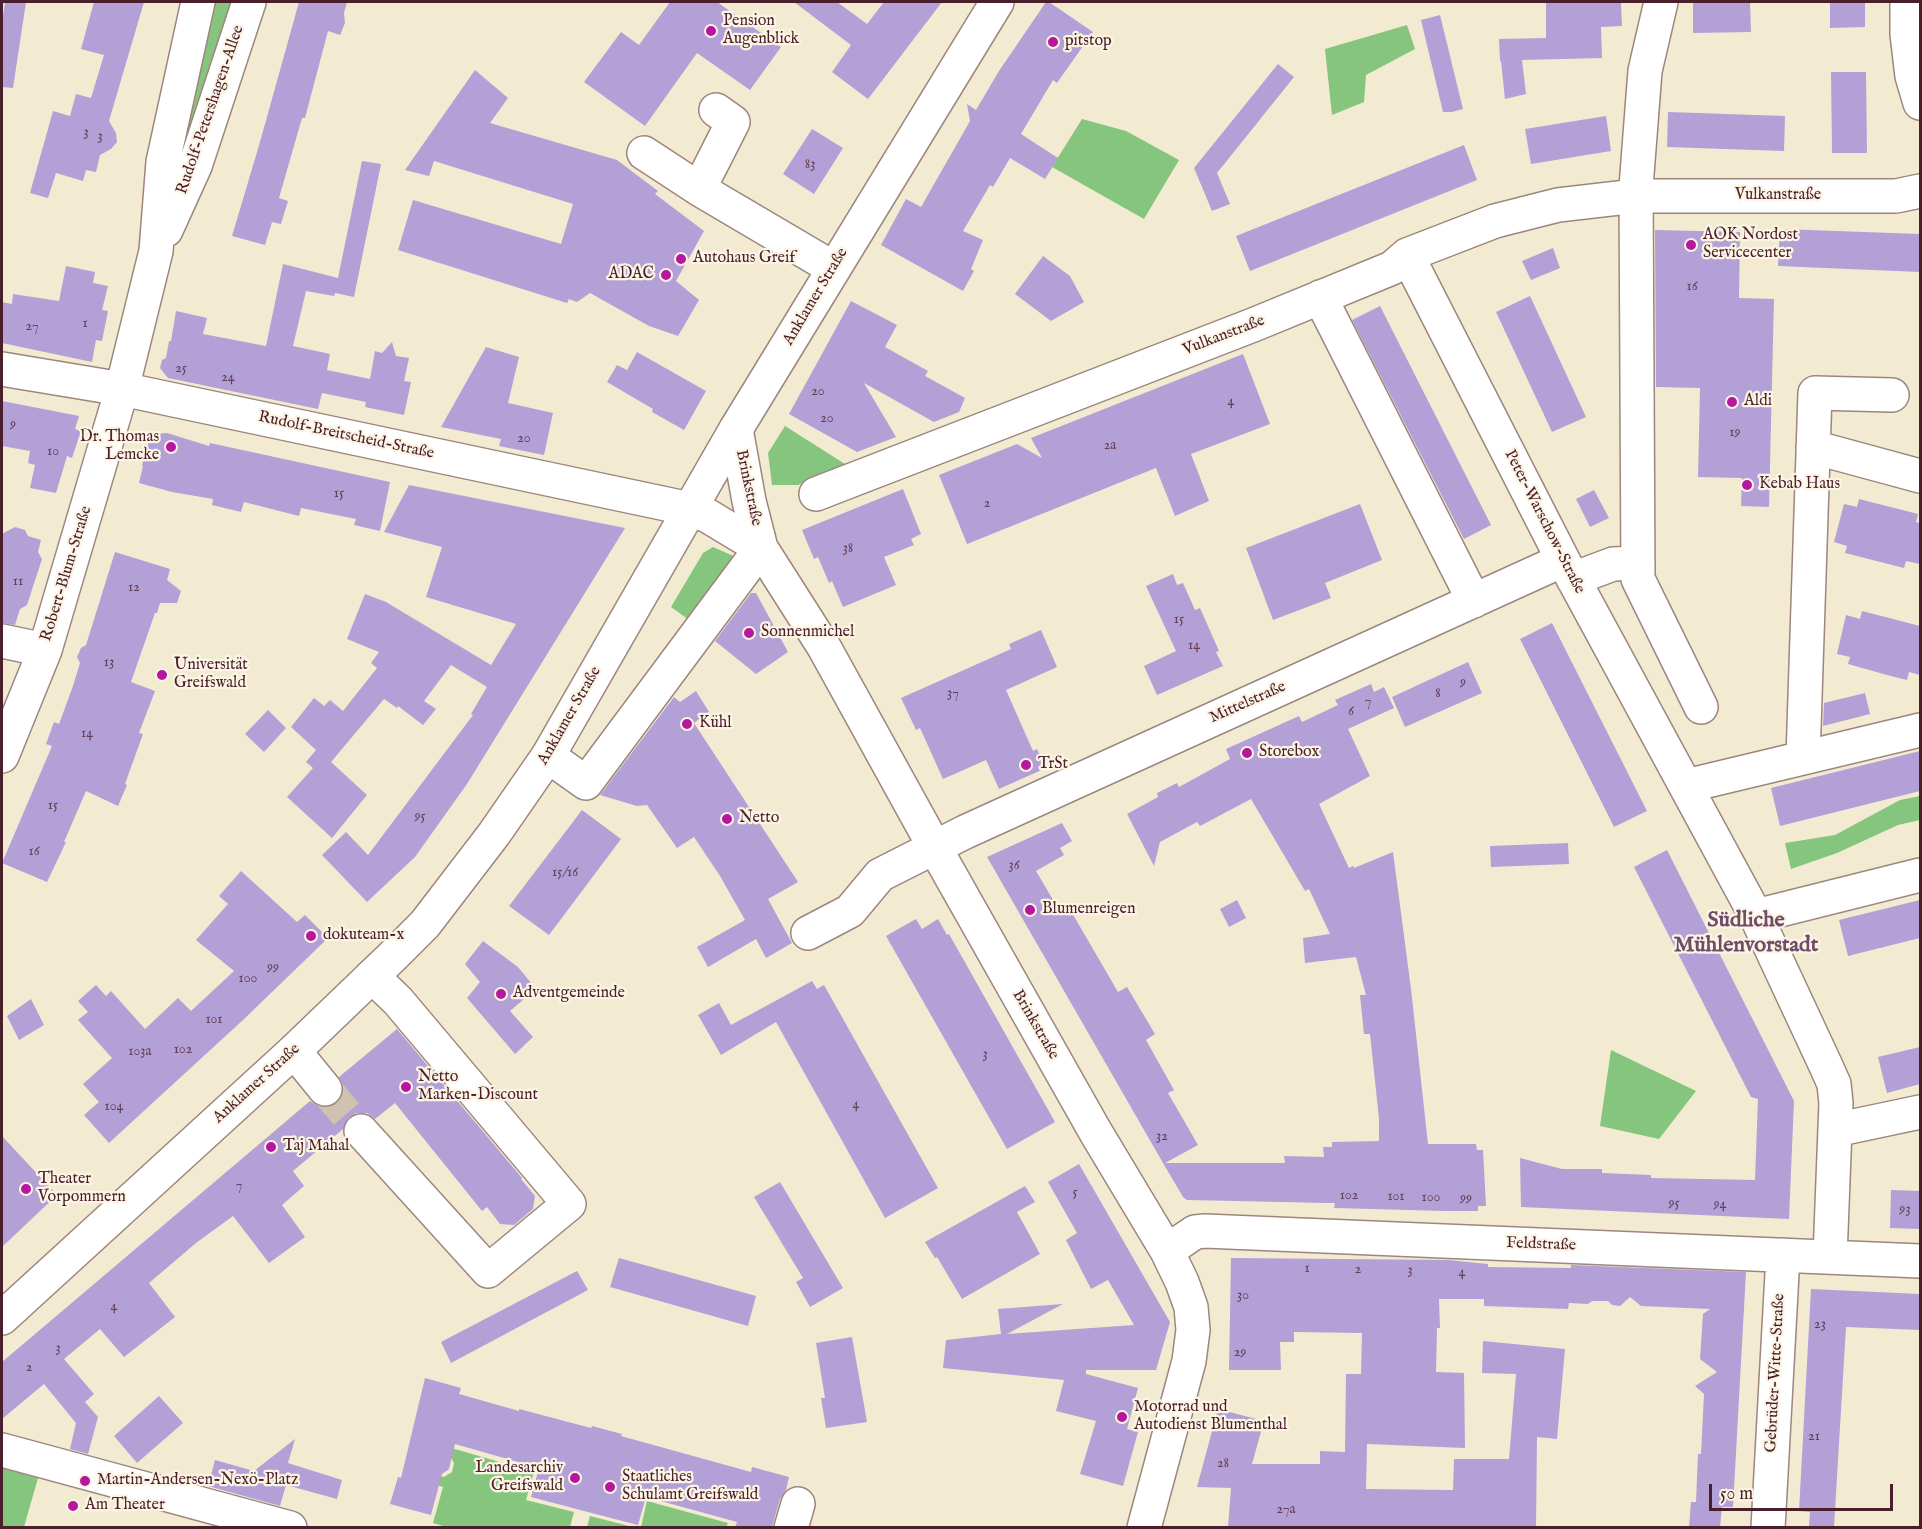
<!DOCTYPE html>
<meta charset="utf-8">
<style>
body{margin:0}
#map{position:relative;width:1922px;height:1529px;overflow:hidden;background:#f2ebd1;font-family:"IM FELL English",serif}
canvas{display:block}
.frame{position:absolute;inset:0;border:3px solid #4a1f2b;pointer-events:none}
.scale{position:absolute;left:1709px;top:1484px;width:184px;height:27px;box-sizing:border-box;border:3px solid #4a1f2b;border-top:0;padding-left:8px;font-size:18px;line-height:21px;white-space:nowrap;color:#4a1f2b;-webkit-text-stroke:4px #fcf5e5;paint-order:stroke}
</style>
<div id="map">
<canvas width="1922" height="1529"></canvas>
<div class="frame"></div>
<div class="scale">50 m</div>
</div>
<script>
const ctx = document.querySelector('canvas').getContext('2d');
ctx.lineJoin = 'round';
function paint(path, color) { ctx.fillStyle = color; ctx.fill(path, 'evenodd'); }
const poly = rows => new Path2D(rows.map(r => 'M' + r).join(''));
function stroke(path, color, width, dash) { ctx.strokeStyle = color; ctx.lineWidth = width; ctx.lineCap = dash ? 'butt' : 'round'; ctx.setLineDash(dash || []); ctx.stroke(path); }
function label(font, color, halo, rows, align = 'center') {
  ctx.font = font + ' "IM FELL English",serif'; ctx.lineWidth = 4.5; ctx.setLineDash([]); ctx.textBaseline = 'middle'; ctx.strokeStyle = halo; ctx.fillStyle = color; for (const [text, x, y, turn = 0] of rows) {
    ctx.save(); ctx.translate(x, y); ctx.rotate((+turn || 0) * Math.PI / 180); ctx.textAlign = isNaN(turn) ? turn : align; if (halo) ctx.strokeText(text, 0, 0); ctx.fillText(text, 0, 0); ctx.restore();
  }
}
paint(poly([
 [205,2,233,2,183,159,176,161],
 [1407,25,1415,49,1366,75,1364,102,1332,115,1325,49],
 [1082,119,1126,131,1179,160,1144,219,1052,167],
 [785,426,845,464,798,485,772,485,768,453],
 [713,547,736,557,696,625,671,607,703,553],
 [1920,796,1920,820,1898,825,1837,853,1791,869,1785,843,1835,835,1900,800],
 [1611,1050,1696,1091,1659,1139,1600,1126],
 [448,1447,534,1472,526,1500,574,1512,570,1527,450,1528,433,1523,443,1487,437,1485,440,1476,444,1477,452,1472,454,1463,450,1456],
 [2,1468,38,1478,24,1527,2,1527],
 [647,1501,728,1523,726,1527,641,1527],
 [590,1516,633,1527,587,1527]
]), '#85c57d');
paint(poly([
 [5,2,26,2,13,88,2,87,2,23],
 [94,2,144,2,109,121,116,133,117,142,111,149,100,155,96,172,86,170,83,181,56,173,48,198,30,193,53,111,70,116,76,94,91,98,104,55,81,49],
 [299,2,347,2,344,13,345,23,340,35,328,31,305,118,302,118,279,198,288,201,281,224,272,222,265,245,232,236,260,142],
 [670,2,717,2,781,47,750,90,697,53,645,126,584,82,621,32,639,45],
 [794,2,837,2,867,24,884,2,942,2,868,99,832,72,851,45],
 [1046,2,1049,2,1093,32,1057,83,1053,80,1021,134,1058,158,1045,179,1010,158,993,187,990,185,963,231,983,240,971,269,974,271,963,291,881,245,906,199,921,207,970,121,967,104,976,110,999,71],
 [1546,2,1621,2,1622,26,1601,27,1602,58,1522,60,1526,94,1505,99,1501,61,1500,61,1499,39,1546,38],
 [1693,2,1750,2,1751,32,1693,33],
 [1830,2,1865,2,1865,27,1830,28],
 [1440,15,1463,109,1452,112,1443,112,1421,20],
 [1278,64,1294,77,1217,173,1230,204,1212,211,1194,168],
 [475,70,508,98,490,123,617,160,658,191,655,194,704,231,676,281,699,300,678,336,649,326,590,293,577,302,569,299,567,303,398,250,413,200,561,244,573,204,434,161,429,176,405,170],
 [1831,72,1866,72,1867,153,1832,153],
 [1668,112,1785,116,1784,151,1667,147],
 [1606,116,1611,151,1531,164,1525,129],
 [812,129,843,148,814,194,783,174],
 [1464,145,1477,180,1250,271,1236,236],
 [362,161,381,164,354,297,335,293,334,296,306,291,293,346,330,354,327,370,370,379,375,351,382,353,392,342,396,356,409,358,404,381,411,382,404,415,365,407,366,402,322,393,318,409,168,378,160,368,162,360,166,358,169,341,171,341,176,311,207,318,203,334,266,346,283,264,338,278],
 [1780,229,1920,234,1920,272,1778,266],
 [1655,230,1740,232,1739,298,1774,299,1769,507,1741,506,1742,478,1698,477,1700,388,1656,387],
 [1553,248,1560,268,1531,280,1522,261],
 [1043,256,1070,276,1084,302,1051,321,1015,294],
 [66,266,95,272,93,283,108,286,102,310,108,311,102,341,96,340,92,362,2,343,2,302,12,304,13,294,59,301],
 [1530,296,1586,417,1552,432,1496,312],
 [851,301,897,325,885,347,928,371,925,376,965,398,959,412,934,422,864,383,896,437,857,452,789,414],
 [1380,306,1491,525,1464,539,1352,320],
 [486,347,519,357,508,403,553,413,544,455,499,446,501,439,441,427],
 [637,352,706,391,684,430,652,412,653,409,607,382,617,365,627,370],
 [1243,354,1270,424,1191,454,1209,501,1175,516,1156,468,967,544,939,475,1017,444,1042,458,1031,438],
 [2,401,79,416,75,429,81,431,72,458,67,456,56,493,30,488,35,465,28,463,30,451,2,446],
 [167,433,209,446,210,443,390,482,380,531,354,525,356,519,301,508,299,516,244,502,241,512,212,505,213,499,172,492,139,483,143,466,142,465,151,434],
 [409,485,625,528,467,784,415,857,367,902,322,855,346,832,368,855,473,715,471,714,487,687,451,665,424,701,436,709,423,725,398,706,397,708,384,699,331,762,367,795,332,838,287,797,313,768,306,762,316,750,291,727,314,698,324,706,330,700,343,711,377,668,371,663,379,652,347,639,365,594,386,602,491,665,516,624,426,597,442,547,384,532],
 [903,489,921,534,911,539,914,545,884,557,896,585,843,607,832,581,829,583,818,557,814,559,802,530],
 [1594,490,1609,518,1590,527,1576,499],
 [1859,499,1918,514,1916,522,1920,523,1920,564,1906,561,1904,568,1845,553,1847,546,1834,542,1844,504,1857,507],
 [1360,504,1382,560,1325,583,1331,598,1273,620,1246,548],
 [15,527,25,530,28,536,41,540,38,552,42,559,27,605,20,609,15,625,2,623,2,534],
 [115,552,170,569,167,580,181,591,177,603,160,603,157,613,155,613,131,682,155,691,139,733,143,734,125,784,127,785,118,806,86,791,64,842,66,842,47,882,2,863,52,746,46,744,54,722,59,724,73,686,80,663,77,657,81,648,86,645],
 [1173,574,1177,585,1183,583,1195,610,1200,608,1219,651,1216,652,1223,666,1157,695,1144,666,1176,651,1146,586],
 [751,593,756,593,788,652,756,674,715,641],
 [1862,611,1920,626,1920,675,1909,672,1907,680,1887,675,1848,664,1850,657,1837,654,1846,615,1860,619],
 [1552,623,1647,811,1614,827,1520,639],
 [1041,630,1057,667,1006,690,1033,751,1037,749,1046,768,999,789,986,760,943,779,920,728,916,730,901,698,1011,649,1009,644],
 [1468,662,1482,693,1405,727,1392,697],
 [1371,684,1374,692,1384,687,1394,708,1348,729,1370,776,1319,804,1349,868,1353,866,1354,868,1393,852,1411,989,1428,1144,1476,1144,1477,1150,1483,1150,1486,1206,1478,1206,1478,1211,1445,1211,1334,1208,1335,1203,1328,1203,1187,1200,1183,1197,1163,1163,987,857,1062,823,1072,841,1060,848,1064,855,1036,871,1059,910,1068,906,1118,992,1127,987,1155,1034,1146,1040,1174,1090,1168,1093,1198,1145,1165,1163,1285,1163,1284,1156,1324,1157,1323,1147,1332,1147,1332,1142,1379,1141,1379,1119,1370,1034,1364,1034,1360,995,1366,995,1356,957,1305,963,1303,938,1330,934,1309,889,1305,891,1251,799,1200,826,1197,822,1160,842,1154,866,1127,814,1158,797,1157,793,1177,783,1179,787,1230,759,1226,749,1299,716,1302,722,1338,705,1335,700],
 [696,691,709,712,694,723,798,882,768,899,792,943,766,958,756,939,708,967,697,947,745,920,720,876,694,837,677,848,647,805,637,806,600,795,674,697,680,702],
 [1865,693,1870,714,1823,726,1824,703],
 [268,710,286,728,264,752,245,734],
 [1920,751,1920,791,1780,826,1771,788],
 [582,810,621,839,549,935,509,906],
 [1568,843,1569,864,1491,867,1490,846],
 [1667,850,1794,1101,1789,1219,1521,1207,1520,1158,1562,1169,1602,1169,1602,1173,1651,1175,1651,1178,1755,1180,1758,1099,1751,1097,1634,867],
 [241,871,297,922,305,915,328,938,243,1020,109,1143,84,1115,99,1102,83,1084,112,1058,78,1020,88,1012,78,1001,96,985,106,996,111,991,145,1029,178,998,191,1011,234,971,196,940,228,904,219,896],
 [1237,900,1246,918,1229,927,1220,909],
 [1920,900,1920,938,1848,956,1839,920],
 [916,919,922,929,938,919,947,935,949,934,1055,1122,1007,1149,886,936],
 [483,941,518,967,536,989,510,1011,533,1037,515,1054,467,998,480,982,465,964],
 [812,981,817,989,824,985,938,1188,885,1218,776,1022,721,1055,698,1015,719,1003,731,1025],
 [31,999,44,1025,19,1040,7,1016],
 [397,1029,522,1178,521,1179,535,1196,533,1209,514,1225,500,1224,487,1207,482,1211,395,1103,375,1119,367,1113,356,1113,348,1118,343,1129,293,1171,304,1186,282,1205,305,1237,269,1263,233,1216,196,1243,149,1283,175,1317,124,1357,100,1329,64,1359,94,1394,85,1402,98,1417,88,1454,70,1449,76,1423,44,1384,2,1419,2,1362,310,1101,318,1106,327,1108,337,1103,342,1096,344,1087,339,1077],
 [1920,1047,1920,1084,1887,1093,1878,1057],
 [2,1136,57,1195,2,1247],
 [1079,1164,1170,1322,1156,1370,1086,1370,1086,1374,1138,1388,1127,1429,1138,1432,1123,1486,1080,1474,1096,1421,1056,1411,1064,1380,943,1368,946,1340,1001,1334,998,1309,1063,1304,1007,1334,1134,1325,1108,1280,1091,1289,1066,1240,1077,1233,1048,1182],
 [780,1182,843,1288,810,1307,796,1282,803,1278,754,1197],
 [1025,1186,1035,1202,1017,1212,1040,1254,962,1299,937,1257,935,1258,925,1242],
 [1891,1190,1920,1191,1920,1229,1890,1228],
 [619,1258,756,1296,748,1326,610,1287],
 [1231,1258,1448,1260,1488,1264,1488,1267,1571,1268,1571,1265,1746,1272,1733,1507,1722,1507,1720,1527,1689,1527,1691,1502,1696,1502,1698,1454,1701,1454,1704,1394,1695,1386,1717,1372,1700,1359,1703,1314,1710,1309,1641,1306,1630,1297,1620,1306,1612,1305,1608,1301,1592,1301,1588,1304,1569,1303,1568,1309,1484,1306,1484,1299,1439,1299,1440,1328,1437,1328,1436,1372,1464,1373,1465,1448,1367,1444,1366,1489,1453,1490,1454,1459,1509,1459,1516,1374,1482,1373,1483,1341,1565,1349,1557,1439,1537,1437,1536,1527,1228,1527,1231,1488,1197,1487,1218,1409,1264,1421,1252,1464,1320,1464,1320,1451,1345,1452,1346,1374,1361,1374,1362,1333,1294,1332,1294,1342,1280,1342,1281,1370,1229,1370],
 [577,1271,588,1290,451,1363,441,1342],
 [1811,1289,1920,1294,1920,1330,1846,1327,1834,1527,1809,1527,1810,1512,1799,1511],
 [852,1337,867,1422,826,1428,821,1398,825,1398,816,1343],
 [425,1378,461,1388,459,1394,519,1411,519,1409,591,1428,592,1426,622,1434,621,1436,751,1472,752,1467,789,1477,786,1490,780,1499,772,1527,735,1527,737,1522,646,1497,638,1525,584,1511,531,1497,539,1468,455,1444,449,1469,442,1474,431,1515,390,1504,398,1477,401,1478],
 [159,1396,183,1423,137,1463,114,1436],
 [295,1439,288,1463,342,1480,337,1499,286,1485,280,1506,208,1486,215,1460,254,1471]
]), '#b3a0d7');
stroke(poly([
 [325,1089,361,1131]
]), '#d0c2b0', 33, [33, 16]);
const minor = poly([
 [1661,2,1645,71,1636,187,1638,579,1701,707],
 [1907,2,1907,34,1912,76,1920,103],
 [644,153,699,189,833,268],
 [699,189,733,122,716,110],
 [166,230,195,166,249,2],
 [1407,255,1563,560,1756,916,1826,1066,1834,1084,1836,1103,1830,1257],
 [1320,297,1474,601],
 [2,369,122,389,690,509,708,516,761,548],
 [736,429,749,501,761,548,824,647,935,848,1095,1131,1167,1251,1182,1282,1191,1307,1193,1330,1189,1361,1144,1528],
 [1813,447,1920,476],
 [816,494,1253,325,1392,268,1407,255,1495,221,1558,205,1636,196,1896,196,1920,191],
 [1573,579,1613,564,1638,563],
 [2,641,45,650],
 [2,756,45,650,122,389,156,251,163,162,198,2],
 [548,756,586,783,761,548],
 [1803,758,1815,393,1892,395],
 [1686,786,1920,730],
 [1756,916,1920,875],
 [808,933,850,911,880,875,965,832,1563,560],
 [294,1051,325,1089],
 [1835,1130,1920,1112],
 [361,1131,488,1271,569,1204,398,1001,372,976],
 [1167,1251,1195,1232,1205,1231,1920,1261],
 [2,1450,290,1528],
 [791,1528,798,1504],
 [1768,1528,1783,1255]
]);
const major = poly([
 [2,1318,294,1051,395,954,425,924,494,834,548,756,736,429,997,2]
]);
stroke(minor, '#9e857e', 36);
stroke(major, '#9e857e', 36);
stroke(minor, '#fff', 33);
stroke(major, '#fff', 33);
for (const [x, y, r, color] of [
 [711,31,6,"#b5179e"],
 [1053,42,6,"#b5179e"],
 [1691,245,6,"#b5179e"],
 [681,259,6,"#b5179e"],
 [666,275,6,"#b5179e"],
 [1732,402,6,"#b5179e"],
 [171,447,6,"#b5179e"],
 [1747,485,6,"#b5179e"],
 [749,633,6,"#b5179e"],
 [162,675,6,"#b5179e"],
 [687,724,6,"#b5179e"],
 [1247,753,6,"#b5179e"],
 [1026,765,6,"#b5179e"],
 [727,819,6,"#b5179e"],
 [1030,910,6,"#b5179e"],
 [311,936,6,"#b5179e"],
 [501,994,6,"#b5179e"],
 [406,1087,6,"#b5179e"],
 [271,1147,6,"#b5179e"],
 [26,1189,6,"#b5179e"],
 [1122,1417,6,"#b5179e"],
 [575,1478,6,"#b5179e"],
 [85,1481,6,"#b5179e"],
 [610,1487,6,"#b5179e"],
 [73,1506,6,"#b5179e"]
]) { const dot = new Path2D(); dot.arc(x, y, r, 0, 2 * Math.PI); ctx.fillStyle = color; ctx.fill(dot); stroke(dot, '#fcf5e5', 2); }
label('14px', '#643f56', null, [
 ["3",86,133],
 ["3",100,137],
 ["83",810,165],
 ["16",1692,287],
 ["1",85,324],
 ["27",32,327],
 ["25",181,369],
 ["24",228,378],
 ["20",818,392],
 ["4",1231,402],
 ["20",827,419],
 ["9",13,425],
 ["19",1735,433],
 ["20",524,439],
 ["2a",1110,446],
 ["10",53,452],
 ["15",339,494],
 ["2",987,504],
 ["38",848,549],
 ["11",18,582],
 ["12",134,588],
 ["15",1179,620],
 ["14",1194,646],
 ["13",109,663],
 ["9",1463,683],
 ["37",953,694],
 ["8",1438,694],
 ["7",1368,702],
 ["6",1351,712],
 ["14",87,734],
 ["15",53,806],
 ["95",420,817],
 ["16",34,852],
 ["36",1014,866],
 ["15/16",565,873],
 ["99",273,968],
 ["100",248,979],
 ["101",214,1020],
 ["102",183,1050],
 ["103a",140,1052],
 ["3",985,1055],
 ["4",856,1105],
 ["104",114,1107],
 ["32",1162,1137],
 ["7",239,1186],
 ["5",1075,1193],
 ["102",1349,1196],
 ["101",1396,1197],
 ["100",1431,1198],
 ["99",1466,1199],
 ["95",1674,1204],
 ["94",1720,1205],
 ["93",1905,1210],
 ["1",1307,1269],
 ["2",1358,1270],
 ["3",1410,1271],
 ["4",1462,1273],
 ["30",1243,1296],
 ["4",114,1307],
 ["23",1820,1325],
 ["3",58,1349],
 ["29",1240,1353],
 ["2",29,1368],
 ["21",1814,1437],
 ["28",1223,1464],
 ["27a",1286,1510]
]);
label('16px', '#4a1f2b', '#fcf5e5', [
 ["Pension",723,22],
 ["Augenblick",723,40],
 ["pitstop",1065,42],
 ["AOK Nordost",1703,236],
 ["Servicecenter",1703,254],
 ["Autohaus Greif",693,259],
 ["ADAC",654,275,"right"],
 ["Aldi",1744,402],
 ["Dr. Thomas",159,438,"right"],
 ["Lemcke",159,456,"right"],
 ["Kebab Haus",1759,485],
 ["Sonnenmichel",761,633],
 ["Universität",174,666],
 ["Greifswald",174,684],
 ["Kühl",699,724],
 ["Storebox",1259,753],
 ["TrSt",1038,765],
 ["Netto",739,819],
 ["Blumenreigen",1042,910],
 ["dokuteam-x",323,936],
 ["Adventgemeinde",513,994],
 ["Netto",418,1078],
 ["Marken-Discount",418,1096],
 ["Taj Mahal",283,1147],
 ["Theater",38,1180],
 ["Vorpommern",38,1198],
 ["Motorrad und",1134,1408],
 ["Autodienst Blumenthal",1134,1426],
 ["Landesarchiv",563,1469,"right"],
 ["Greifswald",563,1487,"right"],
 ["Staatliches",622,1478],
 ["Schulamt Greifswald",622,1496],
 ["Martin-Andersen-Nexö-Platz",97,1481],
 ["Am Theater",85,1506]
], 'left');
label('16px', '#4a1f2b', '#fcf5e5', [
 ["Rudolf-Petershagen-Allee",211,110,-71],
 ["Vulkanstraße",1778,196],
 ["Anklamer Straße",816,297,-59],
 ["Vulkanstraße",1224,336,-21],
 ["Rudolf-Breitscheid-Straße",346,436,12],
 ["Brinkstraße",748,488,78],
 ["Peter-Warschow-Straße",1544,522,63],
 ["Robert-Blum-Straße",67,574,-73],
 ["Mittelstraße",1248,703,-24],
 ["Anklamer Straße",570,716,-60],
 ["Brinkstraße",1035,1025,60],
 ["Anklamer Straße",257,1084,-42],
 ["Feldstraße",1541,1245,2],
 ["Gebrüder-Witte-Straße",1776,1373,-87]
]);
label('bold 22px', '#6f4c67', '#fcf5e5', [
 ["Südliche",1746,921],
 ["Mühlenvorstadt",1746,946]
]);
</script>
